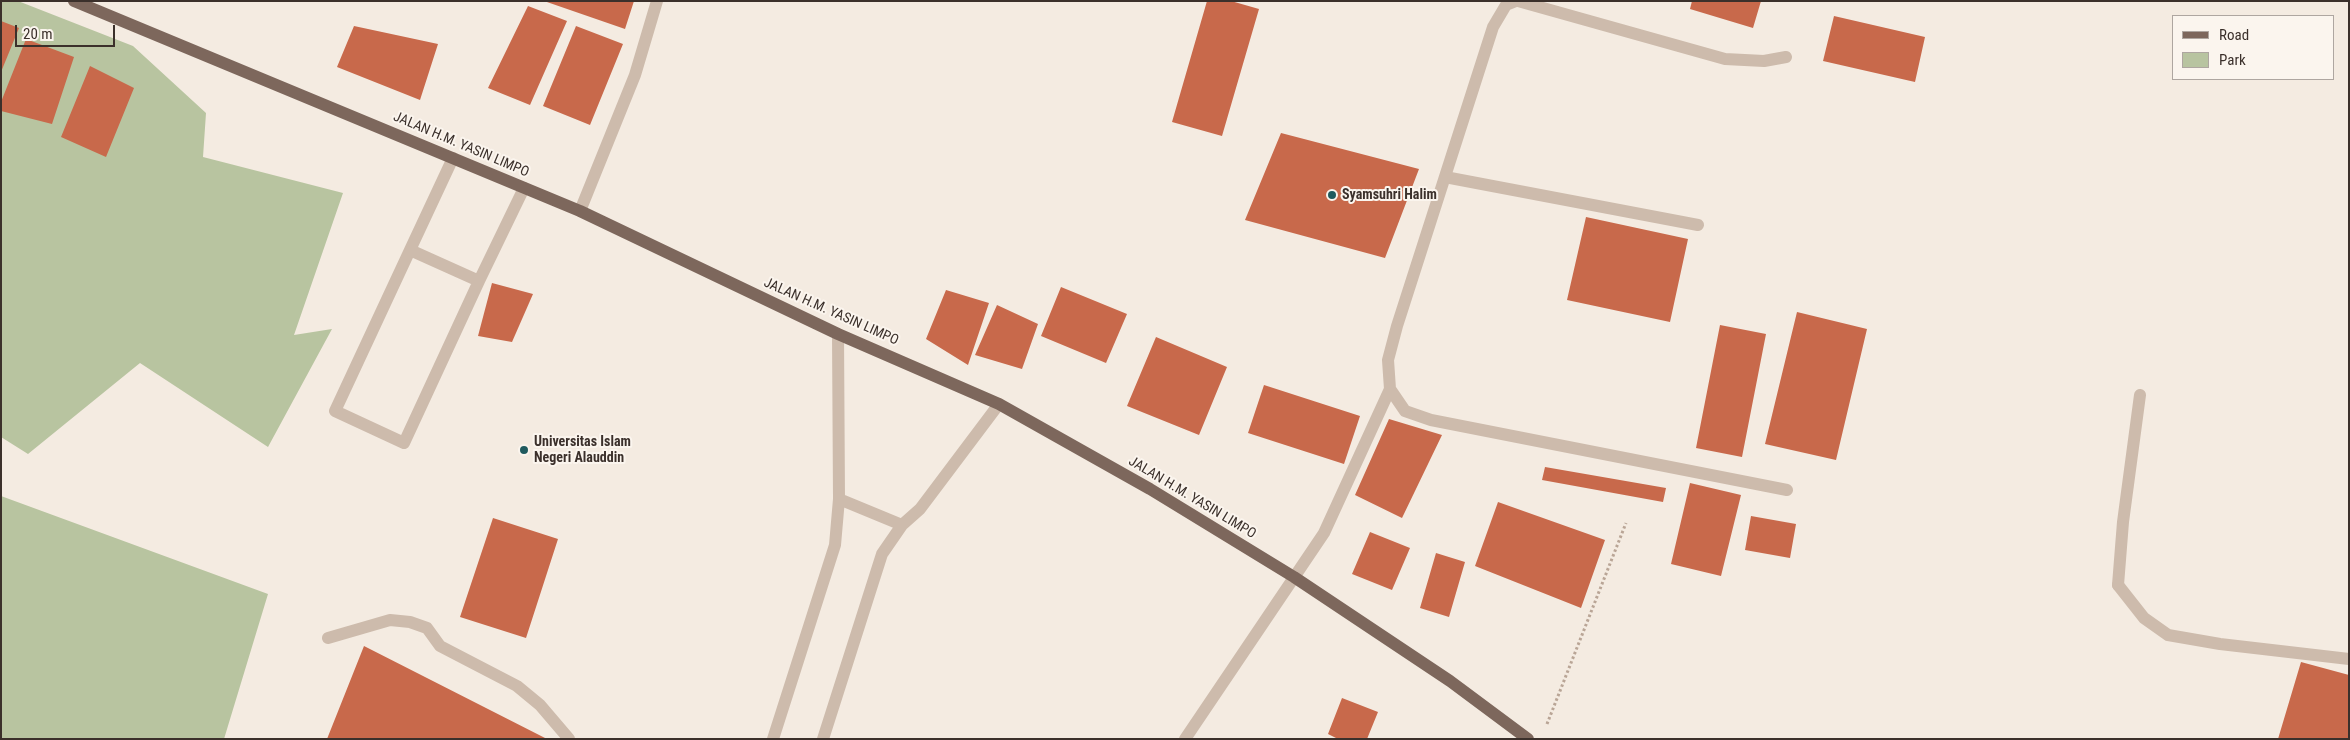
<!DOCTYPE html>
<style>
body{margin:0}
#map{position:relative;width:2350px;height:740px;overflow:hidden;background:#f4ebe1;font-family:"Roboto Condensed",sans-serif}
canvas{display:block}
.frame{position:absolute;inset:0;border:2px solid #3b302b;pointer-events:none}
.legend{position:absolute;left:2172px;top:15px;width:162px;height:65px;box-sizing:border-box;background:#fbf5ee;border:1px solid #aea6a0;margin:0;padding:6px 9px;list-style:none;font-size:15px;color:#3b302b}
.legend li{display:flex;align-items:center;gap:10px;height:25px}
.legend b{width:25px;border:1px solid #aea6a0}
.scale{position:absolute;left:15px;top:25px;width:100px;height:22px;box-sizing:border-box;border:2px solid #3b302b;border-top:0;padding-left:6px;font-size:15px;line-height:18px;white-space:nowrap;color:#3b302b;-webkit-text-stroke:4px #fbf5ee;paint-order:stroke}
</style>
<div id="map">
<canvas width="2350" height="740"></canvas>
<div class="frame"></div>
<ul class="legend">
<li><b style="height:6px;background:#7d675c"></b>Road</li>
<li><b style="height:14px;background:#b8c4a0"></b>Park</li>
</ul>
<div class="scale">20 m</div>
</div>
<script>
const ctx = document.querySelector('canvas').getContext('2d');
ctx.lineJoin = 'round';
function paint(path, color) { ctx.fillStyle = color; ctx.fill(path, 'evenodd'); }
const poly = rows => new Path2D(rows.map(r => 'M' + r).join(''));
function stroke(path, color, width, dash) { ctx.strokeStyle = color; ctx.lineWidth = width; ctx.lineCap = dash ? 'butt' : 'round'; ctx.setLineDash(dash || []); ctx.stroke(path); }
function label(font, color, halo, rows, align = 'center') {
  ctx.font = font + ' "Roboto Condensed",sans-serif'; ctx.lineWidth = 4; ctx.setLineDash([]); ctx.textBaseline = 'middle'; ctx.strokeStyle = halo; ctx.fillStyle = color; for (const [text, x, y, turn = 0] of rows) {
    ctx.save(); ctx.translate(x, y); ctx.rotate((+turn || 0) * Math.PI / 180); ctx.textAlign = isNaN(turn) ? turn : align; if (halo) ctx.strokeText(text, 0, 0); ctx.fillText(text, 0, 0); ctx.restore();
  }
}
paint(poly([
 [1,1,18,1,133,46,206,113,203,157,343,193,294,335,332,329,268,447,140,363,28,454,1,437],
 [1,496,268,594,224,739,1,739]
]), '#b8c4a0');
paint(poly([
 [544,1,634,1,625,29],
 [1207,1,1231,1,1259,9,1222,136,1172,122],
 [1692,1,1761,1,1753,28,1690,9],
 [528,6,567,21,530,105,488,88],
 [1834,16,1925,37,1915,82,1823,61],
 [1,21,19,28,1,72],
 [354,26,438,44,420,100,337,67],
 [576,26,623,44,590,125,543,106],
 [26,39,74,57,52,124,1,111,1,102],
 [90,66,134,88,106,157,61,137],
 [1281,133,1419,169,1385,258,1245,220],
 [1586,217,1688,239,1670,322,1567,300],
 [492,283,533,294,512,342,478,336],
 [1061,287,1127,314,1106,363,1041,336],
 [946,290,989,303,968,365,926,339],
 [997,305,1038,324,1022,369,975,355],
 [1797,312,1867,329,1836,460,1765,444],
 [1720,325,1766,334,1742,457,1696,448],
 [1156,337,1227,367,1199,435,1127,406],
 [1264,385,1360,416,1344,464,1248,433],
 [1389,419,1442,435,1402,518,1355,495],
 [1545,467,1666,488,1663,502,1542,480],
 [1690,483,1741,495,1721,576,1671,564],
 [1498,502,1605,540,1581,608,1475,566],
 [1751,516,1796,524,1790,558,1745,550],
 [493,518,558,539,526,638,460,617],
 [1370,532,1410,548,1392,590,1352,574],
 [1436,553,1465,562,1449,617,1420,608],
 [364,646,547,739,327,739],
 [2301,662,2349,675,2348,739,2278,739],
 [1342,698,1378,712,1367,739,1338,739,1328,734]
]), '#c8694b');
stroke(poly([
 [1547,724,1626,523]
]), '#b9a596', 3, [2.5, 2.5]);
stroke(poly([
 [410,250,479,281,404,443,335,411,410,250,453,158],
 [479,281,524,188],
 [839,499,902,525],
 [2118,585,2123,522,2140,395],
 [328,638,390,620,410,622,427,628,440,646,517,686,540,705,569,739],
 [773,739,835,545,839,499,838,334],
 [823,739,882,554,902,525,920,509,999,404]
]), '#cdbbac', 12);
stroke(poly([
 [1516,1,1506,5,1493,27,1397,326,1388,360,1390,389,1405,411,1431,420,1787,490],
 [1518,1,1725,59,1764,61,1786,57],
 [1445,177,1698,225],
 [580,211,635,75,657,1],
 [2118,585,2144,618,2168,635,2220,644,2349,659],
 [1185,739,1324,533,1390,389]
]), '#cdbbac', 12);
stroke(poly([
 [74,1,580,211,838,334,999,404,1150,489,1294,577,1450,681,1528,739]
]), '#7d675c', 12);
for (const [x, y, r, color] of [
 [1332,195,5,"#1f5a5e"],
 [524,450,5,"#1f5a5e"]
]) { const dot = new Path2D(); dot.arc(x, y, r, 0, 2 * Math.PI); ctx.fillStyle = color; ctx.fill(dot); stroke(dot, '#fbf5ee', 2); }
label('14px', '#3b302b', '#fbf5ee', [
 ["JALAN H.M. YASIN LIMPO",461,145,23],
 ["JALAN H.M. YASIN LIMPO",831,312,24],
 ["JALAN H.M. YASIN LIMPO",1192,498,31]
]);
label('bold 14px', '#3b302b', '#fbf5ee', [
 ["Syamsuhri Halim",1342,195],
 ["Universitas Islam",534,442],
 ["Negeri Alauddin",534,458]
], 'left');
</script>
